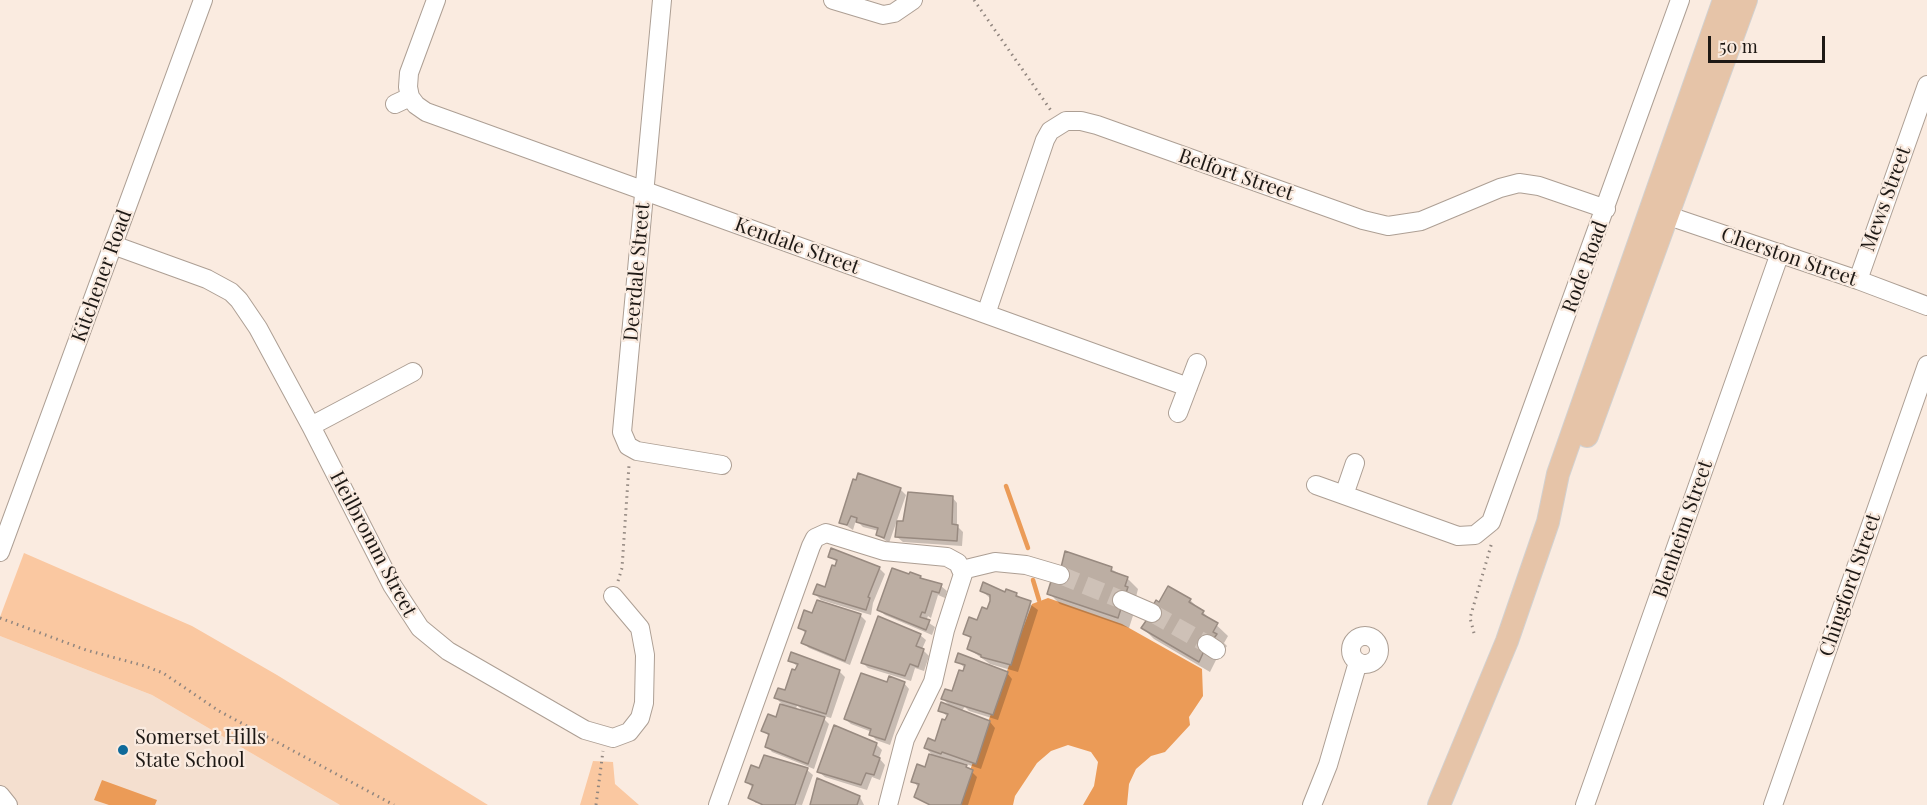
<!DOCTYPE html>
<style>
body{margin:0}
#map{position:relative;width:1927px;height:805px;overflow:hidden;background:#faebe0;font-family:"Playfair Display",serif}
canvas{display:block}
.scale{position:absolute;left:1708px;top:36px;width:117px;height:27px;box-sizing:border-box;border:3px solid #1e1915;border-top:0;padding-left:8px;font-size:18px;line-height:21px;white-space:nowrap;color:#1e1915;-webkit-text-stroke:4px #faebe0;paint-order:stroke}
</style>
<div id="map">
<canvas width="1927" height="805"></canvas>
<div class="scale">50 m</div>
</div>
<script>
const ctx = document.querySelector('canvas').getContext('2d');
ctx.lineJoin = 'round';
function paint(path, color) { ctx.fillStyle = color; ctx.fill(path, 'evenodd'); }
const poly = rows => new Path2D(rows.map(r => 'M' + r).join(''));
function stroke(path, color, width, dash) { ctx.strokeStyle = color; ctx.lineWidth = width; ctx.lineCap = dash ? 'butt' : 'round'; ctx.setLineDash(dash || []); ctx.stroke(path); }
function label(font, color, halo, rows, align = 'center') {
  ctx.font = font + ' "Playfair Display",serif'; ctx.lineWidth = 4.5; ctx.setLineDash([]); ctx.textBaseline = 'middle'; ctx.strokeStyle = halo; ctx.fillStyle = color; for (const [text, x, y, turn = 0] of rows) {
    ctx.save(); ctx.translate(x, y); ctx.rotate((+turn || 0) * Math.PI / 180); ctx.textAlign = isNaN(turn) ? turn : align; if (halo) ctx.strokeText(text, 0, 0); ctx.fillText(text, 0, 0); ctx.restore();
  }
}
paint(poly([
 [0,636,152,695,340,805,0,805]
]), '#f4dfcf');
paint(poly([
 [24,553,192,626,277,675,488,805,340,805,152,695,0,636,0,617],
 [593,761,613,762,615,784,639,805,580,805]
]), '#fac8a1');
paint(poly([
 [1048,598,1122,624,1202,669,1203,696,1189,717,1190,725,1165,752,1151,756,1136,769,1129,784,1127,805,1083,805,1094,786,1098,762,1091,752,1068,745,1051,751,1037,763,1015,796,1013,805,957,805,1032,604],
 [102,780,157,800,155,805,109,805,94,800]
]), '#eb9b57');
paint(poly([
 [856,482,900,489,906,495,889,543,878,535,879,531,863,527,856,520,853,530,841,522],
 [952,497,957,503,957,526,963,532,962,546,903,542,897,537,904,523],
 [829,556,879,568,885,574,873,603,871,615,821,600,815,594,826,589,836,568,838,563],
 [1111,569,1127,578,1138,589,1136,597,1138,600,1129,628,1060,604,1049,593,1059,582],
 [920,577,941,586,947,591,945,598,938,595,931,618,928,616,926,621,935,627,932,635,885,615,879,610],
 [982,591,1016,594,1038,610,1018,672,990,664,969,649,972,640,965,633,988,611,991,599],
 [1190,600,1228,636,1224,643,1227,646,1223,651,1221,650,1210,672,1154,639,1143,628,1160,604],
 [860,615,866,621,850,665,809,648,803,643,805,633,800,627],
 [920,635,926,640,922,649,929,656,924,671,915,668,911,681,868,668,863,663],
 [792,654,840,672,845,677,831,718,820,715,829,724,814,769,772,752,767,746,769,736,763,731,777,719,782,704,776,698,786,692,796,672,798,667,790,660],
 [797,705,805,713,796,710],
 [957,661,1007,673,1012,679,998,720,969,711,965,707,963,709,962,712,990,722,995,728,981,769,963,763,977,777,968,805,929,805,916,797,919,788,913,781,935,758,926,748,936,742,946,722,948,717,940,710,952,708,943,699,953,693,965,668],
 [904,683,909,689,890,745,876,740,871,734,872,732,851,724,845,719,888,684],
 [876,744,882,750,879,758,885,765,880,780,872,777,867,790,825,777,819,772],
 [760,770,807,770,813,775,802,805,756,803,750,797,752,787,747,782],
 [818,780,860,797,864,805,810,805]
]), '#0003');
stroke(poly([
 [1006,486,1028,548],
 [1033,580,1039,600]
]), '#eb9b57', 4.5);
const building = poly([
 [858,473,901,488,884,538,876,535,878,528,856,522,857,518,851,516,847,525,839,523,853,479,856,480,858,473],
 [908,492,953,496,952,524,958,525,957,541,895,537,897,521,903,521,908,492],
 [831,548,880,567,868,597,870,598,866,610,813,594,817,584,825,587,832,565,835,566,837,560,828,557,831,548],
 [1065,551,1112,567,1111,571,1128,577,1125,586,1128,587,1118,618,1047,594,1052,578,1058,580,1065,551],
 [892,568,909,574,910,572,921,576,920,578,942,584,939,593,932,591,925,613,922,612,920,617,930,620,926,630,877,610,892,568],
 [983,582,1005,592,1006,589,1017,593,1016,596,1031,601,1011,665,981,657,981,655,967,649,971,637,963,634,969,617,977,620,982,607,987,609,990,601,990,595,980,591,983,582],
 [1168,586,1191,599,1189,602,1204,611,1202,614,1218,623,1213,632,1217,634,1212,641,1209,640,1199,662,1141,628,1155,608,1152,607,1156,600,1159,602,1168,586],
 [817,600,861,614,845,661,801,643,806,631,798,628,804,610,812,613,817,600],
 [878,616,921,634,916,646,924,649,918,667,910,664,905,676,861,663,878,616],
 [791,652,840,670,826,714,774,698,778,688,785,690,792,669,795,670,798,664,788,661,791,652],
 [958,653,1008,672,993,715,941,699,945,689,952,691,959,670,963,671,965,665,955,662,958,653],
 [861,673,887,682,889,676,905,682,885,740,869,735,871,729,844,719,861,673],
 [941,702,990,721,976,764,942,752,941,754,924,748,928,738,935,741,942,719,945,720,948,714,938,711,941,702],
 [780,704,825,717,808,764,765,747,769,734,761,731,768,714,776,717,780,704],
 [834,725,877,743,873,755,880,758,874,775,866,773,861,785,817,772,834,725],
 [929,754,967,765,966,767,973,770,961,805,930,805,914,797,919,784,911,782,917,764,925,767,929,754],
 [764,755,808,768,795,805,763,805,748,798,753,785,745,782,751,765,759,768,764,755],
 [817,778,860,796,857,805,810,805,817,778]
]);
paint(building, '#bcaea3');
stroke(building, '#988a80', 1.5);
stroke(poly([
 [1060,575,1122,600],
 [1152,613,1207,644]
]), '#cec1b7', 18, [18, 9]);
const minor = poly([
 [662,0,622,432,628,446,637,451,722,465],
 [833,0,883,15,894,13,913,0],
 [410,97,416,105,426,112,1188,387],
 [395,104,410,97,408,87,409,73,436,0],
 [1654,211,1858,280,1927,306],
 [113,245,207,279,231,292,239,300,258,328,311,426,392,585,420,628,448,651,585,730,613,738,629,732,640,718,644,703,645,655,640,628,613,596],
 [1858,280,1927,85],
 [986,314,1045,140,1050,131,1066,121,1081,121,1097,125,1363,220,1388,226,1421,221,1500,188,1519,183,1539,186,1606,209],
 [1178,413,1197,363],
 [311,426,413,372],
 [1316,485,1344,495,1355,463],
 [1344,495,1458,536,1475,535,1491,522,1680,0],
 [0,552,203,0],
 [962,570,995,562,1026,565,1060,575],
 [1122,600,1152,613],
 '1351 650a14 14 0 1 1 28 0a14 14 0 1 1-28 0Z',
 [1207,644,1216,650],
 [0,795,8,805],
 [718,805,811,546,815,538,826,533,884,551,947,557,958,563,963,574,945,630,933,682,905,739,888,805],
 [1312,805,1328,765,1358,662],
 [1585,805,1780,253],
 [1773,805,1927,365]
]);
const major = poly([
 [1587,436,1746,0],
 [1439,805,1507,641,1548,522,1558,474,1724,0]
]);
stroke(minor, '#ad9f94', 20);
stroke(major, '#d2d1d0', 24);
stroke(poly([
 [974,0,1052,112],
 [618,581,622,568,629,465],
 [0,618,86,650,145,666,163,673,219,711,394,805],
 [1474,633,1470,618,1492,542],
 [596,805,603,751]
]), '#91867f', 3, [1.5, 4.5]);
stroke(minor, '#fff', 18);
stroke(major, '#e6c4a8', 22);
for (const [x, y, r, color] of [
 [123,750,6,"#0f6a9a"]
]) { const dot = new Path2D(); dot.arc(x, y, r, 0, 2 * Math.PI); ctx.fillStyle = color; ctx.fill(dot); stroke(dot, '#faebe0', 2); }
label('20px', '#1e1915', '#faebe0', [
 ["Belfort Street",1236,175,19],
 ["Mews Street",1886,199,-70],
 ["Kendale Street",797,246,20],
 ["Cherston Street",1789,257,19],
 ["Rode Road",1585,267,-70],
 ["Deerdale Street",637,272,-85],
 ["Kitchener Road",102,276,-70],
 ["Blenheim Street",1683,529,-71],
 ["Heilbromm Street",373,544,62],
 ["Chingford Street",1850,585,-71]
]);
label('20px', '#1e1915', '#faebe0', [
 ["Somerset Hills",135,738],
 ["State School",135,761]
], 'left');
</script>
